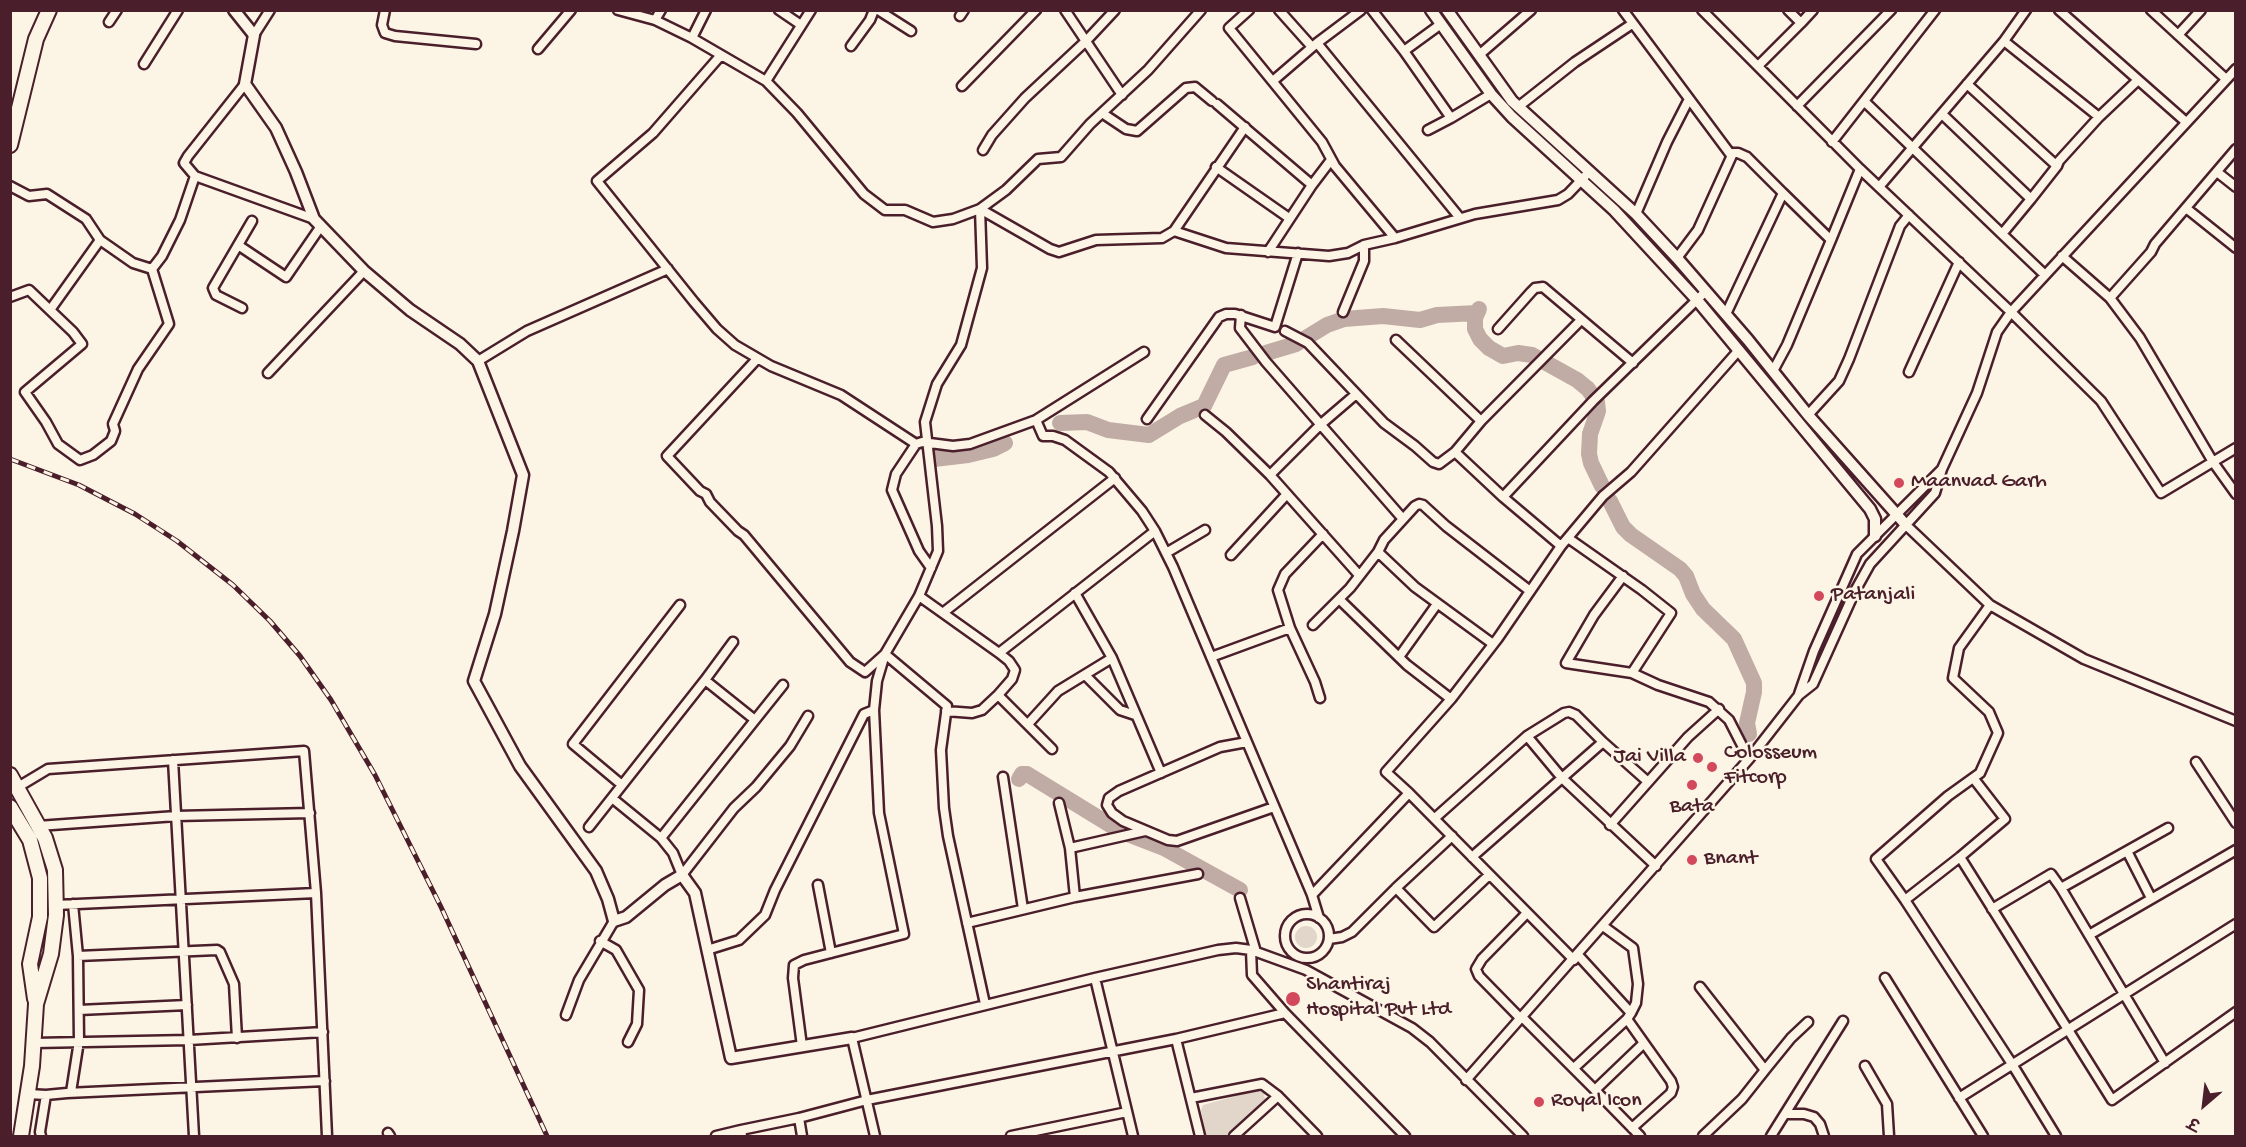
<!DOCTYPE html>
<meta charset="utf-8">
<style>
body{margin:0}
#map{position:relative;width:2246px;height:1147px;overflow:hidden;background:#fcf5e5;font-family:"Gochi Hand","Playpen Sans Deva",sans-serif}
canvas{display:block}
.frame{position:absolute;inset:0;border:12px solid #4a1f2b;pointer-events:none}
.north{position:absolute;left:2174px;top:1075px;width:60px;height:60px;-webkit-text-stroke:4px #fcf5e5;paint-order:stroke;rotate:208deg;font-size:16px;font-weight:700;line-height:24px;text-align:center;color:#4a1f2b}
.north::after{content:'';display:block;margin:auto;width:21px;height:27px;background:#4a1f2b;clip-path:polygon(50% 0,100% 100%,50% 72%,0 100%)}
</style>
<div id="map">
<canvas width="2246" height="1147"></canvas>
<div class="frame"></div>
<div class="north">उ</div>
</div>
<script>
const ctx = document.querySelector('canvas').getContext('2d');
ctx.lineJoin = 'round';
function paint(path, color) { ctx.fillStyle = color; ctx.fill(path, 'evenodd'); }
const poly = rows => new Path2D(rows.map(r => 'M' + r).join(''));
function stroke(path, color, width, dash) { ctx.strokeStyle = color; ctx.lineWidth = width; ctx.lineCap = dash ? 'butt' : 'round'; ctx.setLineDash(dash || []); ctx.stroke(path); }
function label(font, color, halo, rows, align = 'center') {
  ctx.font = font + ' "Gochi Hand",sans-serif'; ctx.lineWidth = 5; ctx.setLineDash([]); ctx.textBaseline = 'middle'; ctx.strokeStyle = halo; ctx.fillStyle = color; for (const [text, x, y, turn = 0] of rows) {
    ctx.save(); ctx.translate(x, y); ctx.rotate((+turn || 0) * Math.PI / 180); ctx.textAlign = isNaN(turn) ? turn : align; if (halo) ctx.strokeText(text, 0, 0); ctx.fillText(text, 0, 0); ctx.restore();
  }
}
paint(poly([
 '1295 937a11 11 0 1 1 22 0a11 11 0 1 1-22 0Z',
 [1257,1090,1264,1093,1265,1100,1227,1136,1206,1136,1201,1110,1203,1105]
]), '#e2d5ca');
stroke(poly([
 [1479,309,1475,318,1475,329,1480,339,1489,348,1503,356,1518,353,1532,355,1577,380,1588,389,1597,402,1598,411,1590,434,1589,454,1591,463,1602,486],
 [1266,353,1296,344,1327,325,1344,319,1383,316,1420,320,1437,315,1477,313],
 [1060,423,1087,422,1108,430,1149,435,1180,416,1204,406,1224,365,1253,357],
 [934,459,968,455,993,449,1005,443],
 [1610,501,1623,527,1631,535,1680,569,1686,576,1693,594,1703,609,1734,639,1754,683,1754,692,1747,723,1749,734],
 [1019,779,1022,774,1027,774,1120,831,1164,848,1240,890]
]), '#c0aca5', 16);
const minor = poly([
 [385,10,382,25,385,33,395,36,476,44],
 [618,10,655,20,692,38,766,81,797,113,864,194,885,210,905,210,933,222,953,219,980,209,1006,190,1038,159,1061,157,1090,124,1148,70,1201,10],
 [779,10,801,25],
 [878,10,911,31],
 [1065,10,1122,95],
 [1279,10,1312,47],
 [1372,10,1404,51,1451,118,1491,94],
 [1623,10,1731,155],
 [1702,10,1860,169,2011,312,2101,401,2161,493,2236,448],
 [2059,10,2186,122],
 [2151,10,2226,79],
 [960,16,964,10],
 [655,20,661,10],
 [109,22,117,10],
 [1801,23,1813,10],
 [254,35,270,10],
 [2178,35,2201,10],
 [692,38,706,10],
 [2004,41,2099,117],
 [1317,43,1460,218],
 [851,46,870,20,874,10],
 [538,49,571,10],
 [1404,51,1441,24],
 [721,55,653,133,597,181,694,302,717,329,735,345,771,366,841,395,916,444],
 [1479,55,1531,10],
 [144,64,178,10],
 [1758,66,1801,23,1788,10],
 [1274,80,1317,43,1361,10],
 [766,81,811,10],
 [245,84,188,156,184,163,195,176,314,219],
 [1967,84,2057,166],
 [962,86,1036,10],
 [1864,101,2002,234,2031,199,1942,114],
 [1217,104,1312,185],
 [1797,106,1891,10],
 [1518,107,1575,62,1632,24],
 [1102,113,1126,129,1137,131,1186,88,1195,87,1212,101],
 [1428,130,1451,118],
 [1832,142,1935,10],
 [983,150,992,135,1025,98,1086,41,1115,10],
 [1216,167,1289,218],
 [2217,172,2236,187],
 [10,186,29,196,47,194,86,219,100,240,133,263,152,269],
 [1879,187,2004,41,2026,10],
 [2031,199,2057,166,2059,161,2099,117,2138,80],
 [2186,208,2236,248],
 [980,209,982,268,961,345,937,384,925,422,937,526,938,551,919,596,885,654,947,706,941,750,944,808,948,836,985,1004],
 [980,209,1050,249,1059,252,1096,240,1162,238,1174,231,1245,127],
 [1636,214,1667,142,1689,99],
 [1174,231,1226,248,1329,256,1348,253,1364,245,1395,238,1335,166,1322,142,1229,28,1249,10],
 [2002,234,2045,275],
 [1395,238,1475,214,1558,200,1568,194,1589,172],
 [238,245,286,277,321,226],
 [1268,252,1312,185,1331,160],
 [2062,256,2110,298,2140,338,2213,462,2236,494],
 [1677,258,1698,230,1733,153,1738,153,1747,157,1783,193],
 [152,269,162,256,180,220,195,176],
 [10,297,29,290,73,332,82,344,25,392,46,422,58,444,80,460,93,455,111,441,115,431,113,424,138,369,169,324,152,269],
 [2110,298,2151,252,2155,244,2236,149],
 [242,308,216,295,213,288,252,221],
 [50,310,100,240],
 [1343,312,1364,261,1364,245],
 [1726,314,1783,193,1831,240,1860,169],
 [1241,315,1240,328,1266,362,1403,519],
 [1498,329,1531,292,1535,288,1543,287,1633,363],
 [1285,331,1308,343,1384,423,1415,446,1433,462,1439,464,1455,452,1481,421,1581,320],
 [1396,340,1481,421],
 [757,359,667,456,700,491,706,494,710,502,738,531,744,535,850,662,865,672,885,654,877,681,874,710,879,813,904,934,804,960,794,965,793,978,802,1046],
 [478,361,527,331,668,269],
 [1773,371,1787,345,1831,240],
 [1909,372,1959,262],
 [268,373,364,271],
 [1205,415,1226,432,1270,475,1359,575],
 [1808,415,1839,381,1849,359,1900,226,1909,215],
 [1147,419,1219,317,1226,314,1235,314,1275,327,1298,253],
 [1036,420,1043,436,1053,436,1065,440,1109,472,1142,511,1155,531],
 [1455,452,1503,497],
 [1270,475,1320,425,1355,395],
 [1906,525,1990,605,2084,659,2236,721],
 [1568,538,1642,590,1671,613,1632,673],
 [1561,546,1603,496,1631,472,1739,350],
 [1378,552,1415,587,1493,644],
 [1166,553,1205,530],
 [1231,555,1287,494],
 [931,568,919,551,892,490,896,474,916,444,922,442,953,446,970,444,1036,420,1144,352],
 [1623,576,1594,615,1566,663,1632,673,1658,685,1709,702,1729,720,1749,759],
 [1075,593,1112,658,1161,773],
 [919,596,999,653,1009,661,1015,670,1012,679,998,695,982,710,972,713,946,711],
 [1339,599,1407,665,1451,699],
 [1990,605,1959,648,1953,678,1989,712,1998,733,1980,773,1948,796,1876,859,1905,900,2012,1064,2056,1136],
 [944,612,1115,478],
 [1313,625,1350,588,1378,552,1384,540,1415,506,1419,504,1423,505,1446,526,1530,591],
 [999,653,1155,531,1173,567,1247,742,1312,895,1319,918],
 [1211,657,1290,628],
 [1399,657,1437,604],
 [1085,675,1120,710,1135,715],
 [705,680,733,642],
 [1799,694,1814,651,1857,554,1942,469],
 [998,695,1052,749],
 [1320,698,1315,682,1290,628,1278,590,1285,574,1323,534],
 [755,720,783,685],
 [1028,724,1058,691,1112,658],
 [1527,736,1562,778,1656,866],
 [1247,742,1220,747,1119,791,1109,798,1107,805,1112,813,1123,821,1168,840,1177,841,1274,807],
 [173,760,194,1136],
 [2196,762,2236,823],
 [1003,777,1023,909],
 [622,785,573,744,680,605],
 [18,787,48,769,304,751,316,893,327,1136],
 [1409,793,1574,960],
 [612,798,661,838],
 [1059,803,1070,848,1075,897],
 [1435,818,1527,736,1564,713,1569,712,1576,715,1603,742,1647,781],
 [1610,825,1688,737,1719,709],
 [38,826,176,816,310,813],
 [589,827,705,680,755,720,661,838,673,853,682,875,734,808,756,787,790,746,808,716],
 [1452,836,1396,888,1434,927,1489,875],
 [1070,848,1145,831],
 [2127,851,2151,898],
 [1472,857,1603,742],
 [1960,857,2112,1100,2236,1012],
 [818,885,831,953],
 [2061,888,2165,1063],
 [1312,895,1409,793,1386,772,1451,699,1498,638,1561,546,1503,497,1593,401,1706,291],
 [1240,898,1256,952],
 [1905,900,1960,857,2005,819,1974,779],
 [56,905,316,893],
 [1992,909,2051,874,2061,888,2168,828],
 '1285 936a22 22 0 1 1 44 0a22 22 0 1 1-44 0Z',
 [967,923,1075,897,1198,874],
 [1603,926,1633,948,1638,984,1636,1003,1631,1013],
 [2089,935,2236,850],
 [1329,939,1342,937,1352,932,1396,888],
 [600,941,616,950,639,990,637,1024,628,1042],
 [707,950,739,940,765,915,775,890,864,714,874,710],
 [1251,950,1252,975,1285,1013],
 [78,956,217,950,220,952,234,984,237,1038],
 [1095,978,1133,1136],
 [1885,978,1983,1136],
 [1700,987,1765,1070,1742,1099,1703,1136],
 [79,1010,187,1005],
 [566,1015,579,980,614,921],
 [1522,1017,1595,1090,1644,1043,1627,1019,1631,1013,1578,955],
 [1521,1019,1479,976,1476,969,1482,959,1527,913],
 [34,1043,189,1040,323,1032],
 [1865,1066,1887,1104,1889,1136],
 [1574,1068,1627,1019],
 [1765,1070,1791,1038,1808,1022],
 [1466,1080,1749,759,1799,695,1813,684,1855,591,1870,564,1935,493,1942,469,1977,393,1997,332,2011,312,2236,69],
 [1595,1090,1640,1136],
 [71,1092,79,1041,78,956,73,904],
 [28,1094,46,1095,67,1093,325,1081],
 [1191,1098,1262,1084,1278,1096,1317,1136],
 [1959,1098,2236,924],
 [1787,1114,1804,1114,1814,1117,1820,1124,1824,1136],
 [1632,1128,1671,1093,1673,1087,1671,1081,1644,1043],
 [388,1133,390,1136],
 [41,1136,40,1132,46,1095],
 [716,1136,741,1130],
 [742,1136,741,1130,799,1118],
 [802,1136,799,1118,867,1100,1176,1039],
 [875,1136,852,1038,1095,978,1218,950,1236,948,1251,950,1306,970,1412,1028,1430,1042,1523,1136],
 [1011,1136,1127,1112],
 [1200,1136,1176,1039,1285,1013,1405,1136],
 [1234,1136,1278,1096],
 [1771,1136,1843,1021]
]);
const tertiary = poly([
 [234,10,254,35,245,84,276,128,296,172,314,219,364,271,410,310,460,344,478,361,523,475,513,531,495,614,474,681,520,766,596,871,608,899,614,921,626,917,665,885,682,875,695,893,731,1058,852,1038],
 [1431,10,1491,94,1512,117,1614,210,1697,300,1870,509,1875,519,1875,536],
 [1447,10,1512,101,1636,214,1677,258,1748,340,1808,415,1906,525]
]);
const primary = poly([
 [10,145,36,39,49,10],
 [10,775,45,838,55,870,56,915,51,954,36,1004,32,1066,21,1136],
 [10,807,30,840,40,878,40,917,30,964,35,999]
]);
stroke(minor, '#4a1f2b', 13);
stroke(tertiary, '#4a1f2b', 15);
stroke(primary, '#4a1f2b', 18);
stroke(minor, '#fcf5e5', 8);
stroke(tertiary, '#fcf5e5', 10);
stroke(primary, '#fcf5e5', 14);
const rail = poly([
 [10,459,79,485,135,514,177,541,233,585,270,621,300,656,331,700,375,775,441,907,547,1136]
]);
stroke(rail, '#4a1f2b', 5);
stroke(rail, '#fcf5e5', 3, [9]);
for (const [x, y, r, color] of [
 [1899,483,6,"#d1495b"],
 [1819,596,6,"#d1495b"],
 [1698,758,6,"#d1495b"],
 [1712,767,6,"#d1495b"],
 [1692,785,6,"#d1495b"],
 [1692,860,6,"#d1495b"],
 [1293,999,8,"#d1495b"],
 [1539,1102,6,"#d1495b"]
]) { const dot = new Path2D(); dot.arc(x, y, r, 0, 2 * Math.PI); ctx.fillStyle = color; ctx.fill(dot); stroke(dot, '#fcf5e5', 2); }
label('22px', '#4a1f2b', '#fcf5e5', [
 ["Maanvad Garh",1911,483],
 ["Patanjali",1831,596],
 ["Colosseum",1724,754],
 ["Fitcorp",1724,779],
 ["Jai Villa",1686,758,"right"],
 ["Bata",1692,808,"center"],
 ["Bnant",1704,860],
 ["Shantiraj",1306,986],
 ["Hospital Pvt Ltd",1306,1011],
 ["Royal Icon",1551,1102]
], 'left');
</script>
